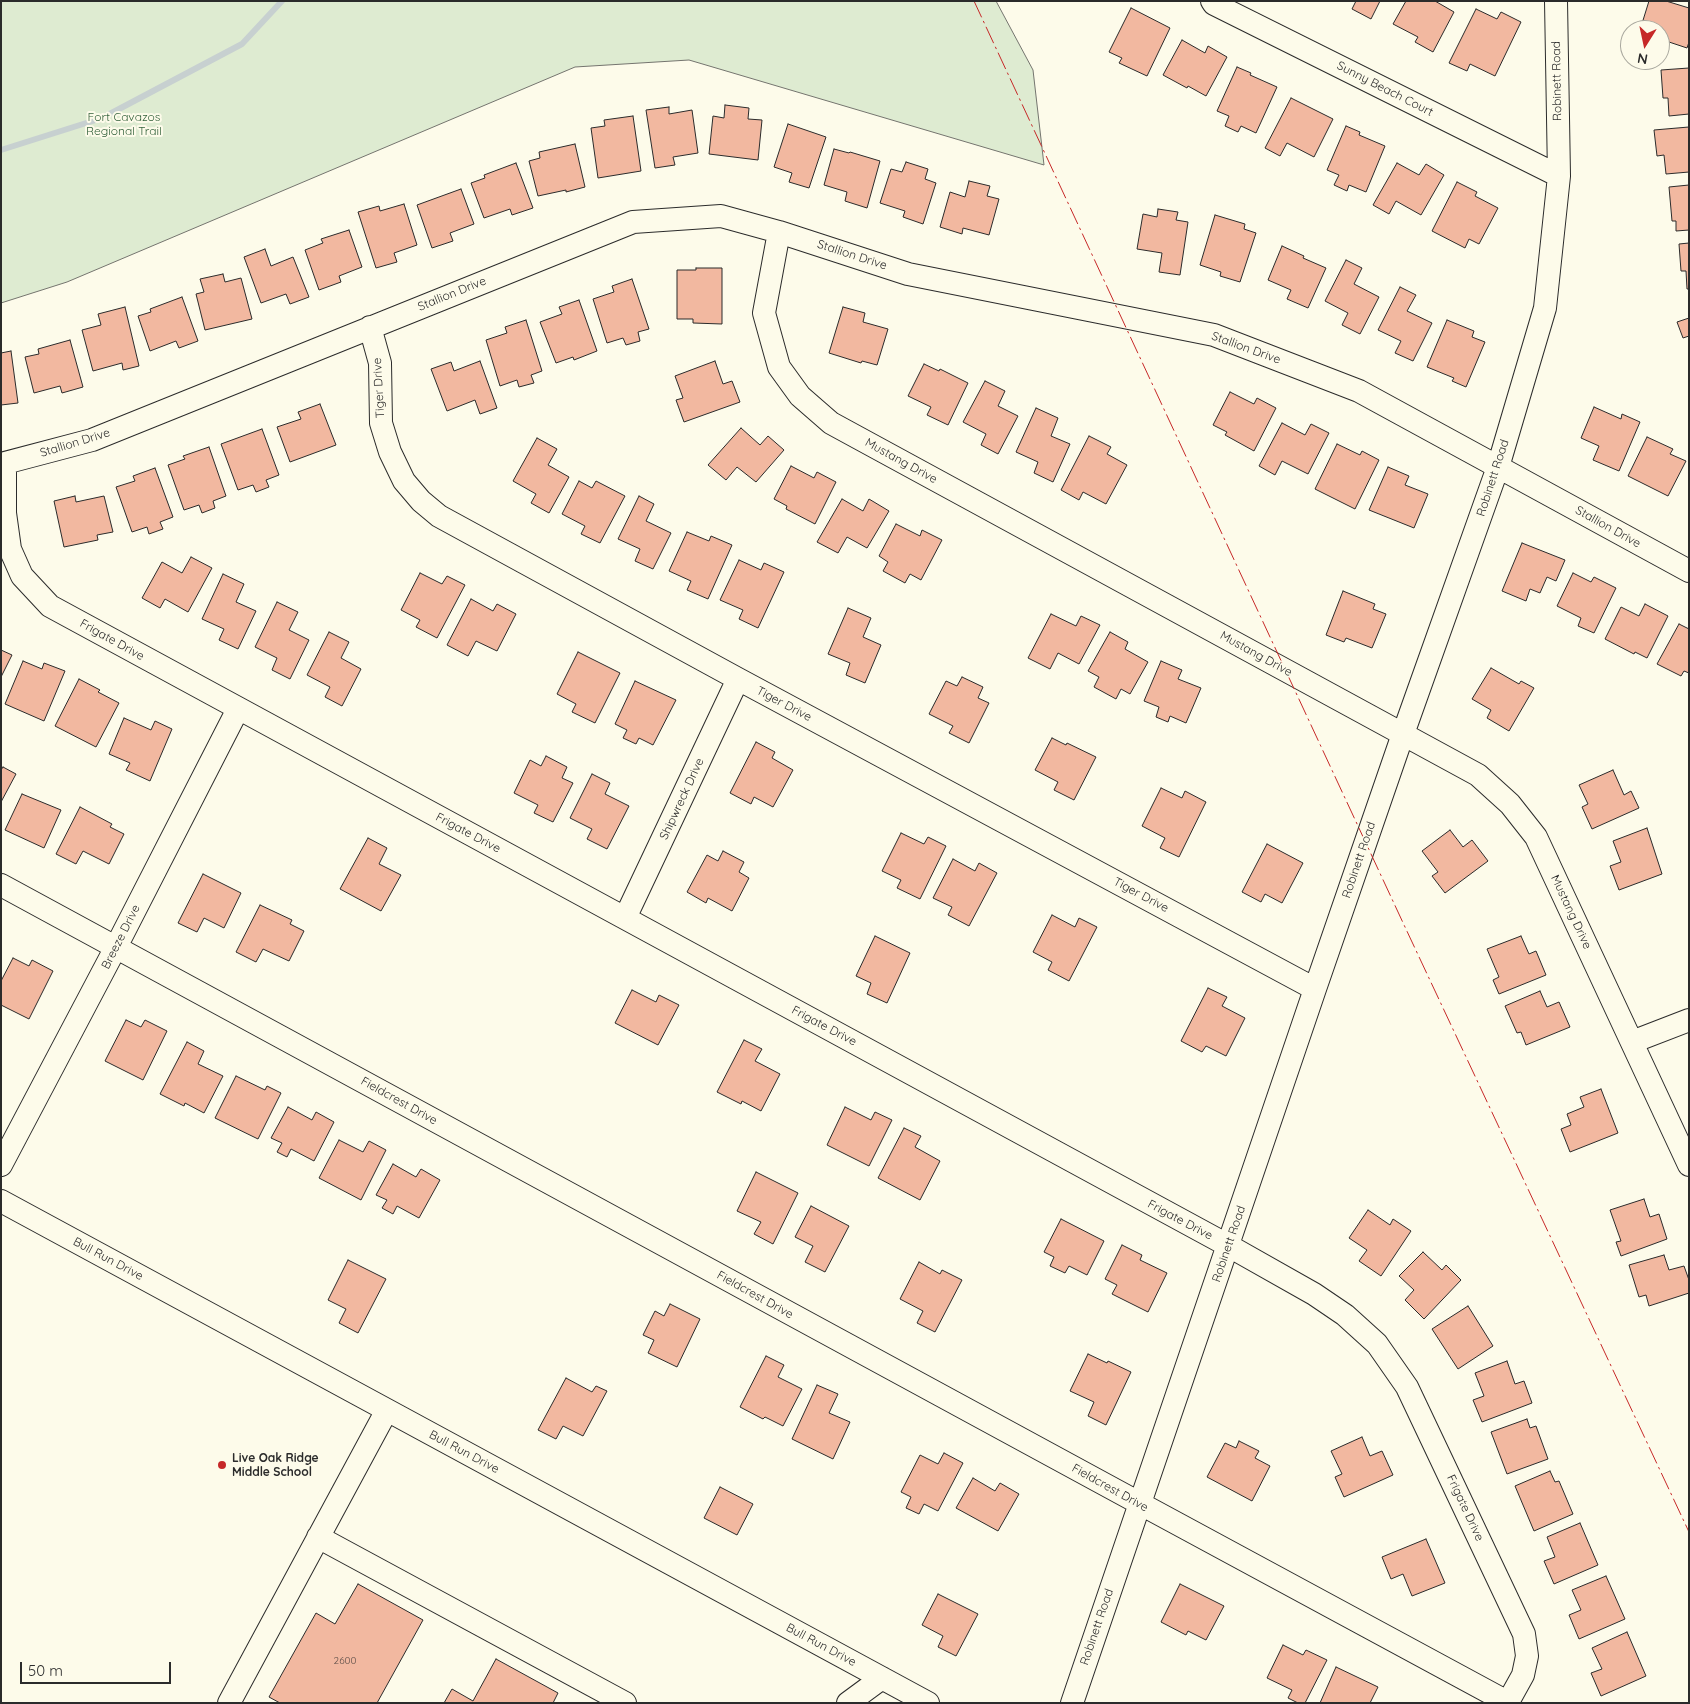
<!DOCTYPE html>
<style>
body{margin:0}
#map{position:relative;width:1690px;height:1704px;overflow:hidden;background:#fdfbea;font-family:Quicksand,sans-serif}
canvas{display:block}
.frame{position:absolute;inset:0;border:2px solid #2b2b2b;pointer-events:none}
.north{position:absolute;left:1620px;top:20px;width:50px;height:50px;box-sizing:border-box;background:#fdfbea;border:1px solid #a9a89e;border-radius:50%;rotate:190deg;font-size:14px;font-weight:700;line-height:20px;text-align:center;color:#2b2b2b}
.north::after{content:'';display:block;margin:auto;width:18px;height:22px;background:#c62828;clip-path:polygon(50% 0,100% 100%,50% 72%,0 100%)}
.scale{position:absolute;left:20px;top:1662px;width:151px;height:22px;box-sizing:border-box;border:2px solid #2b2b2b;border-top:0;padding-left:6px;font-size:15px;line-height:18px;white-space:nowrap;color:#2b2b2b;-webkit-text-stroke:4px #fdfbea;paint-order:stroke}
</style>
<div id="map">
<canvas width="1690" height="1704"></canvas>
<div class="frame"></div>
<div class="north">N</div>
<div class="scale">50 m</div>
</div>
<script>
const ctx = document.querySelector('canvas').getContext('2d');
ctx.lineJoin = 'round';
function paint(path, color) { ctx.fillStyle = color; ctx.fill(path, 'evenodd'); }
const poly = rows => new Path2D(rows.map(r => 'M' + r).join(''));
function stroke(path, color, width, dash) { ctx.strokeStyle = color; ctx.lineWidth = width; ctx.lineCap = dash ? 'butt' : 'round'; ctx.setLineDash(dash || []); ctx.stroke(path); }
function label(font, color, halo, rows, align = 'center') {
  ctx.font = font + ' Quicksand,sans-serif'; ctx.lineWidth = 4; ctx.setLineDash([]); ctx.textBaseline = 'middle'; ctx.strokeStyle = halo; ctx.fillStyle = color; for (const [text, x, y, turn = 0] of rows) {
    ctx.save(); ctx.translate(x, y); ctx.rotate((+turn || 0) * Math.PI / 180); ctx.textAlign = isNaN(turn) ? turn : align; if (halo) ctx.strokeText(text, 0, 0); ctx.fillText(text, 0, 0); ctx.restore();
  }
}
const green = poly([
 [1,1,996,1,1033,70,1044,165,689,60,575,67,67,282,1,303,1,1]
]);
paint(green, '#deebd1');
stroke(green, '#74746e', 1);
stroke(poly([
 [1,150,102,118,242,44,282,1]
]), '#c7d0d0', 6);
const building = poly([
 [1356,1,1355,1,1380,1,1371,19,1352,9,1356,1],
 [1406,1,1435,1,1454,12,1433,52,1415,42,1418,37,1393,24,1406,1],
 [1649,1,1666,1,1689,8,1689,42,1687,48,1666,41,1664,48,1660,47,1660,30,1640,30,1649,1],
 [1131,8,1170,28,1147,76,1119,63,1122,58,1109,52,1131,8],
 [1476,9,1497,19,1501,12,1521,22,1495,76,1470,64,1467,71,1449,63,1476,9],
 [1182,40,1205,53,1208,46,1227,57,1206,96,1188,86,1187,88,1163,75,1182,40],
 [1237,67,1251,73,1250,75,1277,87,1256,133,1241,126,1238,132,1225,126,1229,116,1217,111,1237,67],
 [1689,68,1689,114,1669,116,1668,98,1663,98,1661,70,1689,68],
 [1291,98,1333,119,1314,157,1287,143,1280,156,1265,148,1291,98],
 [725,105,749,108,748,119,762,120,758,160,709,154,713,116,724,118,725,105],
 [669,107,669,114,692,110,698,153,673,157,675,165,655,168,646,110,669,107],
 [633,116,641,171,598,178,591,128,605,126,604,120,633,116],
 [788,124,826,137,809,188,789,182,792,173,774,167,788,124],
 [1346,126,1360,132,1359,135,1385,146,1366,192,1349,185,1347,191,1334,185,1339,175,1327,170,1346,126],
 [1689,127,1689,172,1666,174,1664,155,1657,156,1654,130,1689,127],
 [575,144,585,187,566,192,566,190,538,196,529,161,540,158,539,152,575,144],
 [834,149,849,153,850,152,880,161,867,208,845,201,847,192,824,185,834,149],
 [906,162,928,169,925,179,936,183,923,224,903,217,905,211,880,203,891,169,902,172,906,162],
 [516,163,533,208,512,215,510,209,484,218,471,183,485,178,484,175,516,163],
 [1397,163,1419,175,1426,164,1444,175,1421,215,1396,201,1389,214,1373,205,1397,163],
 [969,181,990,186,987,196,999,199,989,235,963,228,962,234,940,227,950,192,965,197,969,181],
 [1457,182,1477,192,1475,196,1498,208,1479,244,1469,239,1465,248,1432,231,1457,182],
 [1689,185,1689,230,1676,231,1676,221,1672,221,1669,187,1689,185],
 [461,189,474,224,450,233,453,241,432,248,417,205,461,189],
 [404,204,417,245,394,253,397,262,376,268,358,212,379,206,380,211,404,204],
 [1158,209,1178,212,1176,220,1188,222,1180,275,1159,272,1162,253,1137,249,1143,214,1157,217,1158,209],
 [1215,215,1245,224,1244,229,1256,233,1240,282,1220,276,1221,272,1200,265,1215,215],
 [349,230,362,267,339,276,341,282,319,290,305,250,323,243,321,239,349,230],
 [1689,243,1689,289,1687,289,1686,271,1681,271,1679,244,1689,243],
 [1282,246,1304,256,1303,258,1326,268,1308,308,1287,299,1291,290,1268,280,1282,246],
 [265,249,271,266,293,257,309,297,290,304,286,294,261,303,244,257,265,249],
 [1346,260,1362,268,1354,284,1379,297,1360,334,1342,325,1348,313,1325,301,1346,260],
 [696,268,722,268,722,324,693,323,693,319,677,319,677,270,696,270,696,268],
 [223,274,225,282,241,278,252,319,205,330,196,294,204,292,200,279,223,274],
 [632,279,649,329,638,332,640,341,626,345,623,338,607,343,593,299,614,292,612,286,632,279],
 [1400,287,1416,295,1407,311,1432,323,1413,361,1395,353,1401,341,1378,330,1400,287],
 [182,297,198,341,179,348,176,341,150,351,138,316,151,312,150,309,182,297],
 [579,300,597,351,574,360,573,357,556,363,540,322,562,314,559,307,579,300],
 [125,307,139,366,123,370,122,363,93,371,82,330,101,325,98,314,125,307],
 [843,307,865,313,863,322,888,329,877,365,862,361,861,363,829,353,843,307],
 [1689,318,1689,336,1683,338,1677,322,1689,318],
 [526,320,542,371,531,375,534,383,519,387,517,380,500,386,486,340,507,333,505,327,526,320],
 [1447,320,1474,331,1472,337,1485,342,1466,387,1452,381,1454,378,1427,367,1447,320],
 [70,340,83,387,62,393,60,386,34,393,25,357,39,354,38,349,70,340],
 [11,351,18,403,1,405,1,353,11,351],
 [480,361,497,408,480,414,475,400,447,411,431,369,451,362,454,371,480,361],
 [715,361,723,384,732,381,740,402,684,422,676,400,683,398,675,376,715,361],
 [924,364,939,371,940,369,968,383,948,425,927,415,931,407,908,396,924,364],
 [985,381,1005,391,998,406,1018,416,998,454,981,445,986,434,963,422,985,381],
 [1230,392,1254,404,1257,398,1276,408,1254,451,1225,435,1227,432,1213,425,1230,392],
 [320,404,336,445,290,462,277,427,301,419,298,412,320,404],
 [1594,407,1621,419,1622,414,1640,422,1619,471,1593,460,1599,446,1581,438,1594,407],
 [1036,408,1058,418,1051,436,1070,444,1053,482,1034,473,1038,462,1016,452,1036,408],
 [1282,423,1305,435,1311,424,1329,433,1308,474,1282,461,1275,475,1259,466,1282,423],
 [741,428,760,445,768,436,784,450,756,482,737,467,726,480,708,465,741,428],
 [262,429,279,475,266,480,269,487,256,492,253,485,238,490,221,444,262,429],
 [1089,436,1111,447,1107,454,1127,465,1106,504,1083,492,1079,500,1061,490,1089,436],
 [1647,437,1673,449,1670,454,1686,461,1668,496,1628,476,1647,437],
 [537,438,557,449,548,465,569,477,549,513,531,503,536,494,513,481,537,438],
 [1337,444,1360,455,1362,451,1379,460,1355,509,1315,489,1337,444],
 [209,447,226,496,213,501,215,508,202,513,199,505,184,510,168,465,185,459,183,456,209,447],
 [791,466,814,478,817,472,836,482,815,524,786,509,787,506,774,499,791,466],
 [1388,467,1409,476,1405,485,1428,494,1414,528,1369,510,1388,467],
 [155,468,173,517,160,522,163,529,149,534,147,527,132,532,116,487,135,481,133,476,155,468],
 [579,481,592,488,596,481,625,496,600,543,581,534,585,526,562,514,579,481],
 [75,496,76,502,104,496,113,532,97,535,98,540,64,547,54,501,75,496],
 [639,496,654,504,646,521,671,533,653,569,635,561,640,549,618,539,639,496],
 [842,499,863,511,869,499,889,511,867,548,847,537,838,553,817,542,842,499],
 [896,524,920,536,922,530,942,540,921,580,910,574,905,583,883,571,888,562,879,556,896,524],
 [687,532,709,541,711,536,732,545,708,599,687,590,691,581,669,571,687,532],
 [1522,543,1565,560,1556,581,1547,577,1540,593,1530,589,1526,601,1502,591,1522,543],
 [191,557,212,568,188,612,165,599,160,608,142,598,162,562,182,573,191,557],
 [739,560,761,570,764,563,784,572,758,628,739,619,743,610,720,600,739,560],
 [420,573,442,584,447,576,465,585,437,638,416,627,420,620,401,610,420,573],
 [1573,573,1591,582,1594,577,1616,588,1594,633,1578,626,1581,618,1557,606,1573,573],
 [223,574,244,584,236,602,256,611,238,649,219,640,224,629,202,619,223,574],
 [1343,591,1375,604,1373,609,1386,614,1372,648,1346,638,1344,642,1326,635,1343,591],
 [471,599,493,611,497,604,516,614,497,651,476,641,468,656,447,645,471,599],
 [277,602,298,612,289,630,309,640,290,679,272,670,277,658,255,647,277,602],
 [1645,604,1668,616,1647,658,1635,652,1634,654,1605,639,1621,607,1639,616,1645,604],
 [848,608,871,618,863,637,881,645,865,683,846,675,850,663,828,654,848,608],
 [1051,614,1076,626,1081,616,1100,625,1079,664,1058,653,1050,669,1028,658,1051,614],
 [1679,624,1689,629,1689,673,1684,671,1681,676,1657,664,1679,624],
 [329,632,349,642,341,658,361,669,342,706,325,697,330,687,307,675,329,632],
 [1110,632,1128,642,1125,649,1148,662,1130,694,1121,689,1116,699,1094,687,1099,677,1088,671,1110,632],
 [1,650,12,655,1,677,1,650],
 [578,652,620,673,595,723,572,712,576,704,557,694,578,652],
 [23,661,42,669,44,663,65,671,44,721,5,704,23,661],
 [1161,661,1182,670,1178,679,1201,688,1186,723,1170,716,1168,722,1156,717,1159,707,1144,701,1161,661],
 [1491,668,1519,684,1521,681,1534,688,1509,731,1487,718,1491,710,1472,699,1491,668],
 [962,677,983,687,978,698,989,703,969,743,949,733,953,726,929,714,946,681,957,686,962,677],
 [79,679,100,690,98,692,119,703,96,747,55,726,79,679],
 [635,681,676,700,653,745,639,738,636,744,623,738,627,730,615,724,635,681],
 [124,718,151,730,155,721,172,729,150,781,126,770,130,763,109,754,124,718],
 [1052,738,1066,745,1067,743,1096,757,1074,800,1054,790,1058,782,1035,770,1052,738],
 [756,742,775,752,772,758,793,770,773,807,754,797,751,804,730,793,756,742],
 [546,756,567,767,562,778,573,783,553,822,534,813,538,805,514,793,530,760,541,766,546,756],
 [3,767,16,774,1,802,1,770,3,767],
 [1613,770,1624,795,1631,791,1639,808,1592,829,1582,807,1588,804,1579,785,1613,770],
 [592,774,610,783,605,794,629,806,607,849,587,839,592,829,570,818,592,774],
 [1161,788,1182,798,1185,791,1206,802,1179,857,1160,848,1165,838,1142,826,1161,788],
 [22,794,61,810,44,848,5,830,22,794],
 [80,807,112,824,110,827,124,834,109,864,83,851,76,864,56,854,80,807],
 [1647,828,1662,874,1619,890,1610,866,1621,862,1613,841,1647,828],
 [1450,830,1463,847,1472,840,1488,861,1445,893,1432,876,1438,872,1422,851,1450,830],
 [901,833,924,844,928,837,946,846,920,899,897,888,901,880,882,871,901,833],
 [368,838,387,848,379,864,401,875,381,911,340,889,368,838],
 [1267,844,1303,863,1282,903,1265,894,1261,902,1242,892,1267,844],
 [723,851,744,862,739,872,749,878,732,911,708,898,706,903,687,892,707,855,718,861,723,851],
 [953,859,975,871,979,863,997,873,969,926,948,915,952,907,933,898,953,859],
 [203,874,241,893,224,928,204,918,197,932,178,923,203,874],
 [260,905,292,920,290,924,304,931,289,961,263,949,256,962,236,952,260,905],
 [1052,915,1075,927,1079,918,1097,927,1069,981,1048,970,1052,962,1033,952,1052,915],
 [875,936,910,953,887,1003,867,994,871,983,856,976,875,936],
 [1521,936,1529,954,1536,951,1546,975,1499,994,1493,980,1499,977,1487,949,1521,936],
 [13,958,29,966,32,960,53,971,29,1019,1,1005,1,981,13,958],
 [1208,988,1227,997,1222,1006,1245,1018,1226,1056,1206,1046,1202,1052,1181,1041,1208,988],
 [632,990,656,1002,659,995,679,1005,658,1045,615,1023,632,990],
 [1540,991,1547,1007,1559,1002,1570,1027,1526,1045,1521,1032,1517,1033,1505,1006,1540,991],
 [126,1020,141,1027,145,1020,167,1031,143,1080,105,1061,126,1020],
 [744,1040,762,1049,755,1061,780,1074,761,1111,742,1101,741,1104,717,1092,744,1040],
 [187,1042,204,1051,198,1064,223,1076,204,1113,185,1103,184,1106,160,1094,187,1042],
 [236,1076,265,1090,267,1086,281,1093,258,1139,215,1118,236,1076],
 [1601,1089,1618,1133,1570,1152,1561,1129,1571,1125,1567,1114,1584,1107,1580,1097,1601,1089],
 [288,1107,312,1120,316,1112,334,1122,314,1161,291,1149,287,1157,277,1152,282,1143,271,1138,288,1107],
 [845,1107,871,1120,875,1112,892,1120,869,1166,827,1145,845,1107],
 [904,1128,921,1136,915,1147,940,1161,920,1200,878,1178,904,1128],
 [339,1140,363,1152,369,1141,386,1150,361,1200,319,1178,339,1140],
 [393,1164,416,1177,421,1169,440,1180,419,1218,397,1206,393,1214,382,1208,387,1200,376,1195,393,1164],
 [756,1172,798,1193,773,1244,754,1234,761,1222,737,1211,756,1172],
 [1644,1199,1650,1217,1659,1214,1667,1239,1621,1256,1616,1242,1621,1241,1610,1210,1644,1199],
 [811,1206,849,1226,825,1272,805,1262,813,1246,795,1237,811,1206],
 [1368,1210,1390,1225,1393,1219,1411,1231,1381,1276,1359,1261,1367,1250,1349,1238,1368,1210],
 [1061,1219,1104,1241,1087,1275,1069,1266,1065,1273,1050,1266,1054,1257,1044,1252,1061,1219],
 [1122,1245,1142,1255,1140,1260,1167,1273,1148,1312,1112,1294,1117,1285,1105,1279,1122,1245],
 [1423,1252,1442,1270,1446,1265,1461,1280,1424,1319,1405,1300,1414,1290,1399,1276,1423,1252],
 [1664,1255,1669,1270,1684,1266,1689,1280,1689,1293,1649,1306,1646,1295,1639,1297,1629,1265,1664,1255],
 [348,1260,386,1279,358,1333,339,1323,346,1309,328,1300,348,1260],
 [919,1262,940,1274,942,1270,962,1280,935,1332,917,1323,923,1311,900,1299,919,1262],
 [670,1304,700,1319,677,1367,648,1353,654,1340,643,1335,655,1311,664,1316,670,1304],
 [1468,1306,1493,1346,1458,1369,1432,1329,1468,1306],
 [1088,1354,1107,1363,1108,1361,1131,1372,1106,1425,1088,1416,1094,1402,1070,1391,1088,1354],
 [766,1356,784,1365,778,1377,802,1389,783,1426,765,1417,763,1419,740,1407,766,1356],
 [1507,1361,1515,1384,1524,1381,1532,1403,1482,1422,1473,1400,1484,1396,1475,1373,1507,1361],
 [566,1378,592,1392,596,1386,607,1391,583,1436,563,1426,556,1439,538,1430,566,1378],
 [817,1385,838,1394,829,1413,850,1422,833,1459,792,1439,817,1385],
 [1527,1419,1530,1428,1536,1426,1548,1459,1507,1474,1491,1432,1527,1419],
 [1362,1437,1370,1456,1382,1451,1393,1475,1344,1497,1335,1477,1342,1474,1331,1451,1362,1437],
 [1239,1441,1259,1451,1255,1458,1270,1466,1252,1501,1207,1477,1225,1443,1236,1448,1239,1441],
 [944,1453,963,1463,938,1511,924,1504,919,1514,906,1508,911,1497,901,1492,920,1455,938,1464,944,1453],
 [1550,1471,1555,1482,1559,1481,1573,1514,1534,1531,1515,1486,1550,1471],
 [973,1478,995,1491,1000,1483,1019,1494,998,1531,956,1508,973,1478],
 [720,1487,753,1504,737,1535,704,1518,720,1487],
 [1580,1523,1598,1565,1554,1584,1544,1561,1555,1557,1547,1537,1580,1523],
 [1426,1539,1445,1583,1412,1596,1403,1574,1391,1579,1382,1557,1426,1539],
 [1606,1576,1625,1619,1579,1639,1569,1615,1581,1610,1572,1590,1606,1576],
 [358,1584,423,1620,377,1703,280,1703,269,1697,316,1613,335,1624,358,1584],
 [1180,1584,1224,1606,1206,1640,1188,1631,1186,1635,1161,1622,1180,1584],
 [938,1594,978,1614,956,1656,938,1647,943,1636,922,1625,938,1594],
 [1627,1632,1646,1676,1601,1696,1591,1673,1602,1669,1592,1648,1627,1632],
 [1283,1645,1303,1655,1306,1650,1327,1660,1305,1703,1298,1703,1288,1698,1292,1690,1267,1678,1283,1645],
 [496,1659,558,1693,553,1703,444,1703,452,1689,473,1701,496,1659],
 [1336,1667,1378,1687,1370,1703,1320,1703,1336,1667]
]);
paint(building, '#f2b8a0');
stroke(building, '#2b2b2b', 1);
const minor = poly([
 [1212,1,1214,4,1559,176],
 [779,232,764,313,779,367,800,396,831,423,1478,775,1510,804,1536,837,1689,1165],
 [370,327,380,363,381,423,390,452,404,481,421,501,439,516,738,679,1315,989],
 [1,464,92,440,633,222,721,216,779,232,908,274,1214,335,1359,391,1689,571],
 [5,464,5,513,10,549,22,576,50,606,1229,1246,1314,1294,1345,1315,1377,1344,1407,1387,1524,1634,1527,1656,1523,1675,1508,1702],
 [1,885,1139,1503,1509,1703],
 [625,918,738,679],
 [1632,1042,1689,1020],
 [1,1165,116,947,238,709],
 [1,1201,928,1703],
 [318,1537,625,1703],
 [229,1703,387,1410],
 [848,1703,882,1678],
 [1072,1703,1315,989,1403,734,1498,467,1545,308,1559,176,1556,1]
]);
stroke(minor, '#2b2b2b', 24);
stroke(minor, '#fdfbea', 22);
stroke(poly([
 [974,1,1405,927,1689,1532]
]), '#c62828', 1, [18, 4, 2.5, 4]);
for (const [x, y, r, color] of [
 [222,1465,5,"#c62828"]
]) { const dot = new Path2D(); dot.arc(x, y, r, 0, 2 * Math.PI); ctx.fillStyle = color; ctx.fill(dot); stroke(dot, '#fdfbea', 2); }
label('10px', '#5d4e48', null, [
 ["2600",345,1661]
]);
label('12px', '#2b2b2b', '#fdfbea', [
 ["Robinett Road",1557,81,-91],
 ["Sunny Beach Court",1385,89,27],
 ["Stallion Drive",852,255,18],
 ["Stallion Drive",452,294,-22],
 ["Stallion Drive",1246,348,20],
 ["Tiger Drive",379,388,-93],
 ["Stallion Drive",75,443,-17],
 ["Mustang Drive",901,461,29],
 ["Robinett Road",1493,478,-72],
 ["Stallion Drive",1608,527,29],
 ["Frigate Drive",112,640,29],
 ["Mustang Drive",1256,654,29],
 ["Tiger Drive",784,704,28],
 ["Shipwreck Drive",682,799,-65],
 ["Frigate Drive",468,833,28],
 ["Robinett Road",1359,860,-71],
 ["Tiger Drive",1141,895,28],
 ["Mustang Drive",1571,912,65],
 ["Breeze Drive",121,937,-63],
 ["Frigate Drive",824,1026,28],
 ["Fieldcrest Drive",399,1101,29],
 ["Frigate Drive",1180,1220,28],
 ["Robinett Road",1229,1244,-71],
 ["Bull Run Drive",108,1259,28],
 ["Fieldcrest Drive",755,1295,29],
 ["Bull Run Drive",464,1452,28],
 ["Fieldcrest Drive",1110,1488,29],
 ["Frigate Drive",1465,1508,65],
 ["Robinett Road",1097,1627,-71],
 ["Bull Run Drive",821,1645,28]
]);
label('12px', '#34623c', '#fdfbea', [
 ["Fort Cavazos",124,117],
 ["Regional Trail",124,131]
]);
label('bold 12px', '#2b2b2b', '#fdfbea', [
 ["Live Oak Ridge",232,1458],
 ["Middle School",232,1472]
], 'left');
</script>
